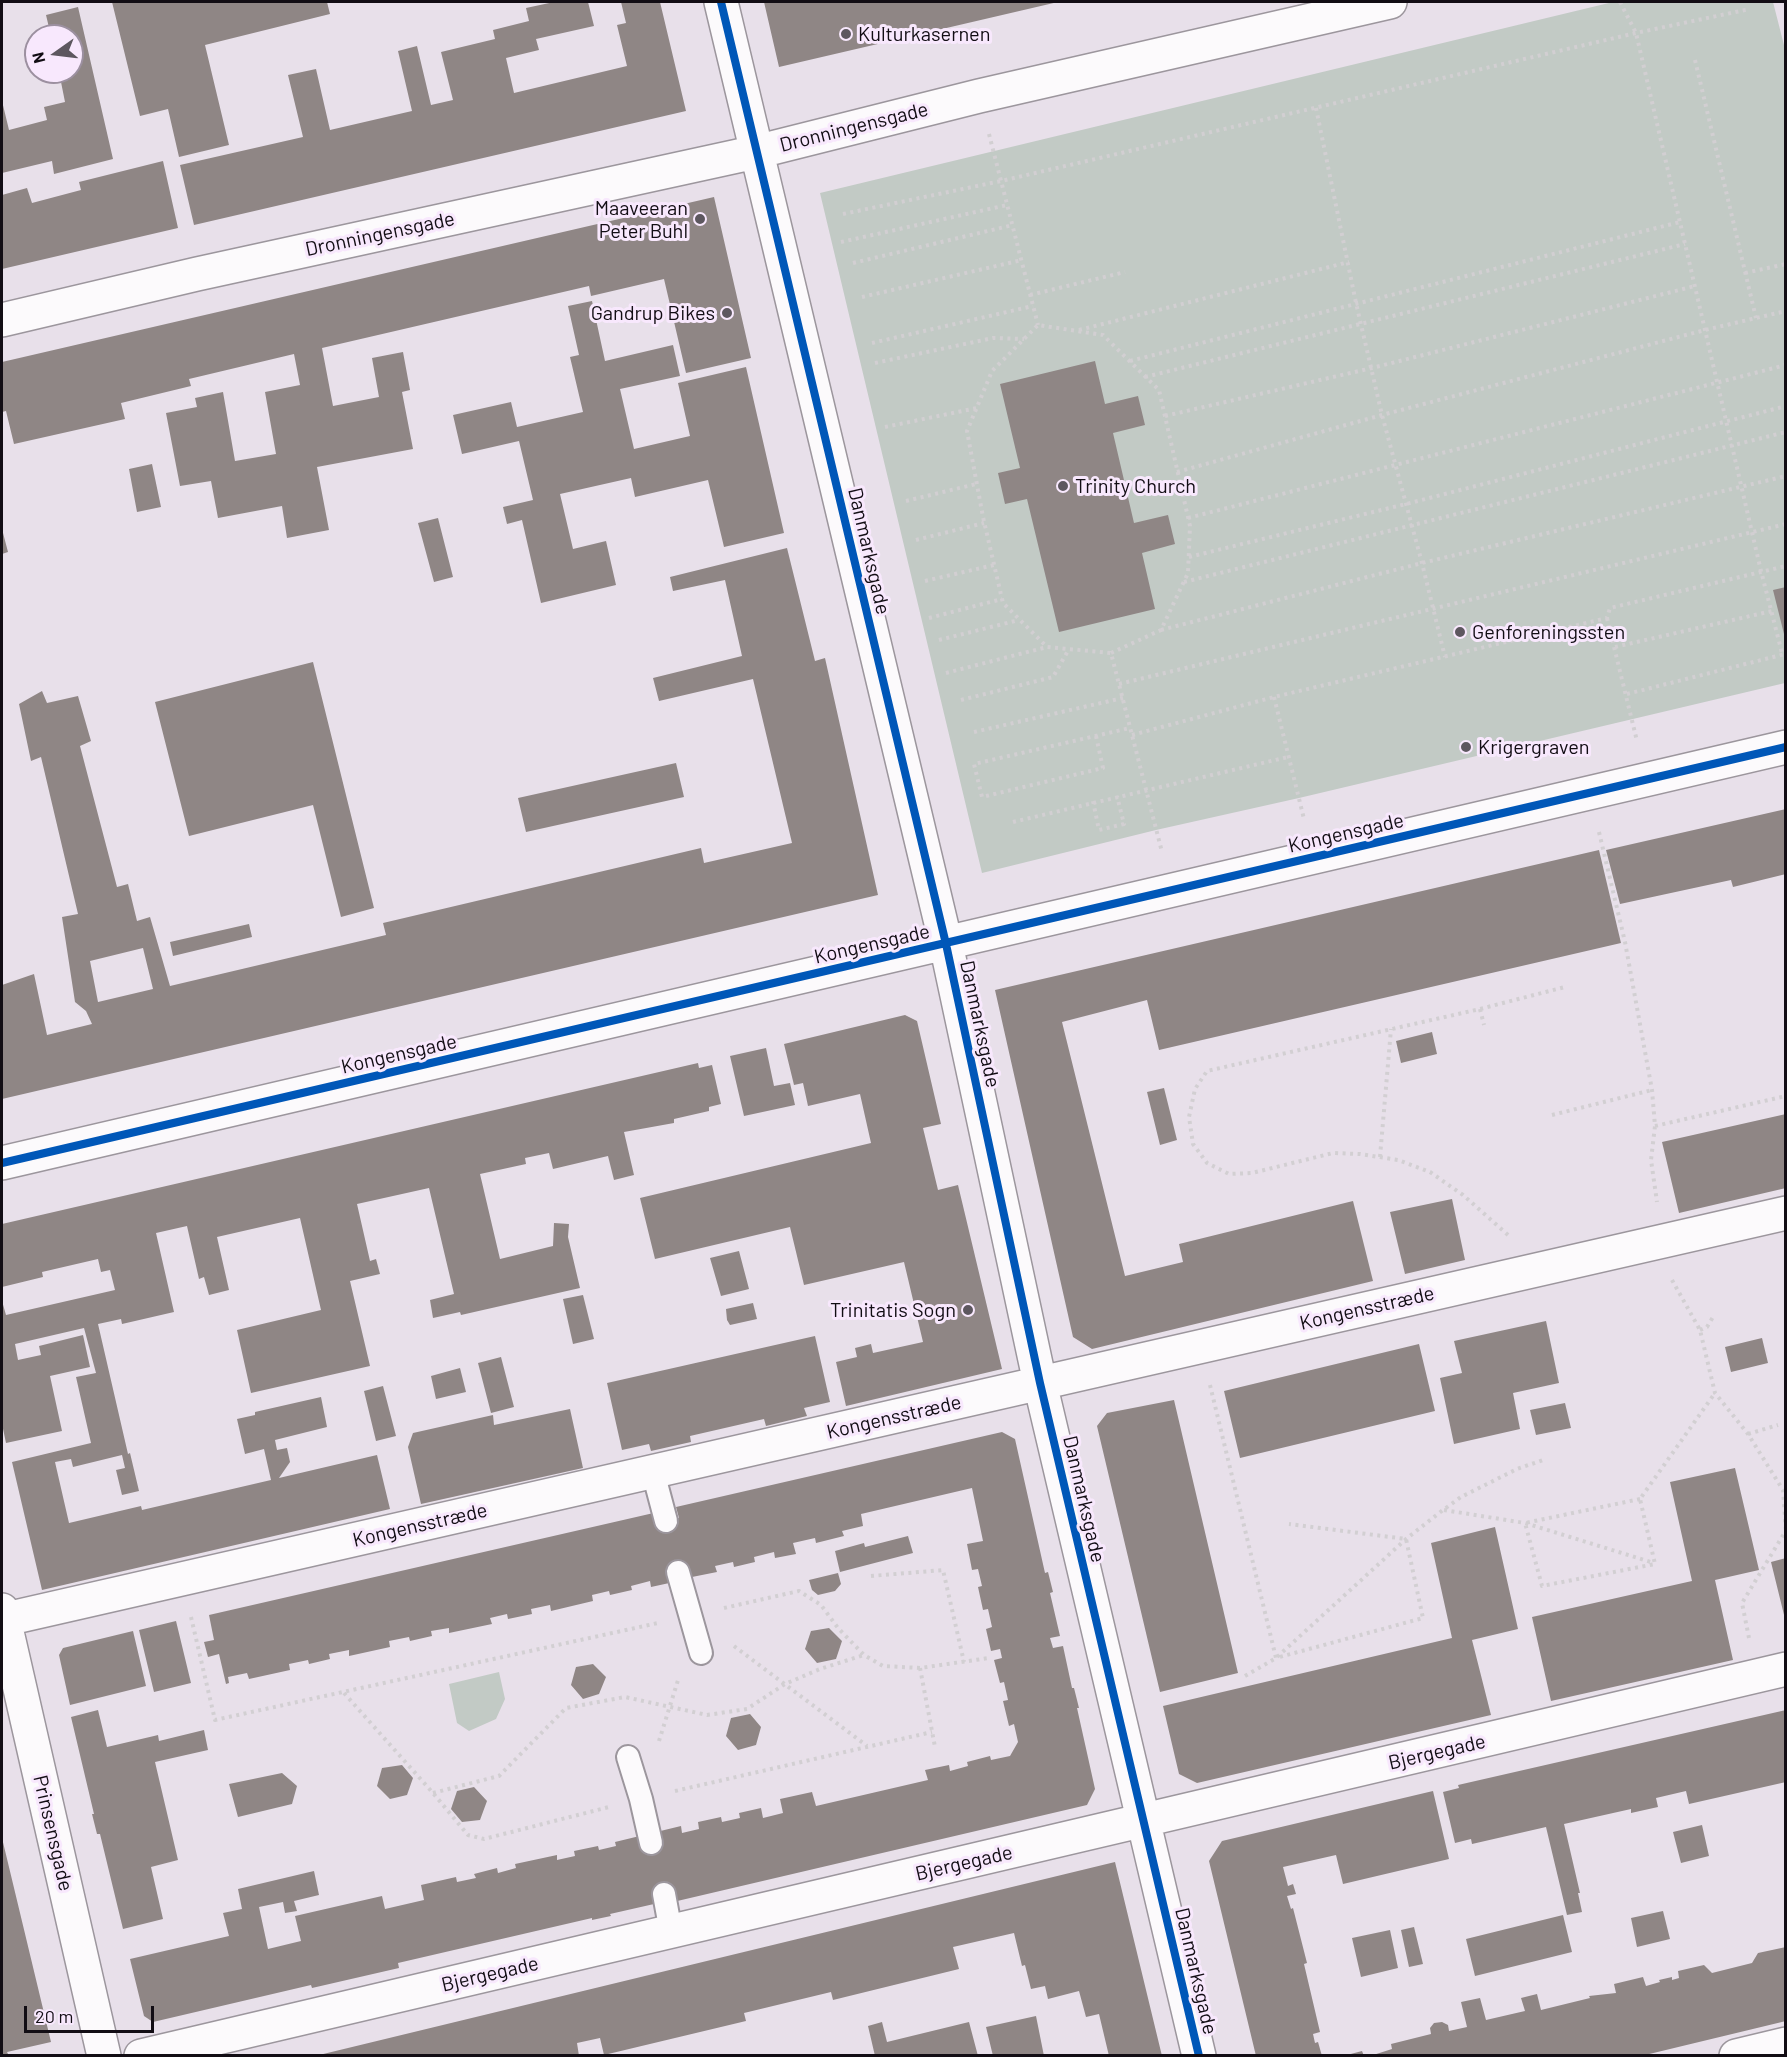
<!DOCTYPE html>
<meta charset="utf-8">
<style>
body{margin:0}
#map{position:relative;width:1787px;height:2057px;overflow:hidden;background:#e8e0ea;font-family:Barlow,sans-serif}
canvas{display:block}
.frame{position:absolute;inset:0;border:3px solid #120d14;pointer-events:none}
.north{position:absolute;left:24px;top:24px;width:60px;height:60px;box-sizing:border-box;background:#f8e8fd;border:2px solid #9c90a0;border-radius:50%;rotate:256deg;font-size:16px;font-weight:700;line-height:24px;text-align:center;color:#120d14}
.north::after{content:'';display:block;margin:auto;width:21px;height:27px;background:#5d575f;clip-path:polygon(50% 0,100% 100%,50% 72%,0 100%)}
.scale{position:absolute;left:24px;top:2006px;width:130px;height:27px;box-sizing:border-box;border:3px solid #120d14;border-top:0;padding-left:8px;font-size:18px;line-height:21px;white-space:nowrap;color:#120d14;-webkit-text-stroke:4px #f8e8fd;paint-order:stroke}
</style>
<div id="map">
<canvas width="1787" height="2057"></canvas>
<div class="frame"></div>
<div class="north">N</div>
<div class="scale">20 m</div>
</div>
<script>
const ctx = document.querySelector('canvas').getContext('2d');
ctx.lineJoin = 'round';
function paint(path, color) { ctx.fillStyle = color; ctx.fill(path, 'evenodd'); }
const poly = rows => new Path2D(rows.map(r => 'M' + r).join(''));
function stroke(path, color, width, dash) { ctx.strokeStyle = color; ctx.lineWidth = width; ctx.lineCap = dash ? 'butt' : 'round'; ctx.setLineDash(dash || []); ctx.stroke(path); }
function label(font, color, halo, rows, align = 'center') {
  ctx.font = font + ' Barlow,sans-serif'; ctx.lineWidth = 6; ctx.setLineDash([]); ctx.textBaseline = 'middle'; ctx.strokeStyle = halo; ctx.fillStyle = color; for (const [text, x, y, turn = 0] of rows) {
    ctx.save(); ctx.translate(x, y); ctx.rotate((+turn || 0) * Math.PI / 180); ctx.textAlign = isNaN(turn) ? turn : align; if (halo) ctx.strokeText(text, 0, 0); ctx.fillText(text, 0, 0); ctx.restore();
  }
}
paint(poly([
 [1613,2,1773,2,1786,53,1785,683,1299,798,1156,830,982,873,820,193],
 [499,1672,505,1699,496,1719,469,1731,457,1723,449,1684]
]), '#c2cac5');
paint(poly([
 [112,2,327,2,330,14,205,45,229,145,179,157,168,109,140,116],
 [554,2,588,2,594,26,536,39,539,50,506,58,514,93,627,66,617,25,626,23,621,2,660,2,686,111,194,225,180,165,303,137,288,75,316,69,330,130,412,111,398,51,417,46,431,105,453,100,441,52,495,39,493,30,529,21,526,8],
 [764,2,1058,2,779,67],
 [78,7,113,159,54,174,52,161,2,173,2,101,9,130,47,120,44,107,65,102,59,72,72,72,72,36,51,36,46,15],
 [163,161,178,228,2,269,2,195,27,188,32,203,81,190,79,182],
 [714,197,751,358,686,373,664,279,591,296,589,286,322,348,333,406,379,397,372,358,403,352,410,390,402,392,413,449,317,467,329,530,287,538,282,506,218,518,211,481,180,486,166,413,197,407,195,398,223,392,235,461,276,454,265,392,300,385,294,354,189,379,191,386,121,403,125,419,14,444,6,411,2,412,2,362],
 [592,301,605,361,673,345,680,376,620,389,634,449,690,436,678,383,746,367,784,533,724,547,708,480,635,497,631,478,560,494,573,549,606,541,616,585,541,603,522,520,507,524,503,507,533,500,519,441,462,454,453,415,511,402,517,427,583,412,570,357,579,355,568,306],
 [1095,361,1105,404,1138,396,1145,425,1113,433,1134,523,1168,515,1175,544,1142,553,1155,609,1059,632,1027,499,1005,504,998,473,1020,468,1000,384],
 [152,464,161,507,137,512,129,469],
 [438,518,453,577,434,582,418,523],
 [2,529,8,552,2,554],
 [787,548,815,661,825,658,878,895,2,1099,2,985,34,974,47,1035,92,1024,86,1011,75,1002,62,917,78,914,41,757,31,761,19,704,42,691,47,703,78,696,91,741,80,746,117,887,128,884,137,921,150,917,170,986,386,935,383,923,701,848,704,863,792,843,753,679,659,701,653,678,742,656,725,580,673,591,670,577],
 [143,948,153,989,98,1002,90,961],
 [1786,587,1786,638,1785,638,1773,590],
 [313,662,374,908,341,917,313,805,189,836,155,702],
 [676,763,684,797,526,832,518,798],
 [1786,809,1786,874,1733,887,1731,880,1620,904,1606,850],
 [1599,850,1621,943,1159,1050,1147,1000,1062,1022,1125,1276,1183,1262,1179,1244,1353,1201,1373,1281,1092,1349,1073,1337,995,990],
 [249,924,252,937,173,956,170,942],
 [905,1015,917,1021,941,1124,923,1128,938,1190,958,1185,1002,1369,846,1406,836,1362,857,1357,855,1348,871,1344,873,1353,923,1342,904,1262,804,1285,790,1227,655,1259,640,1198,871,1143,860,1094,808,1106,803,1083,794,1085,784,1044],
 [1432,1032,1437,1054,1401,1063,1396,1041],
 [766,1048,774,1086,790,1083,795,1105,744,1116,730,1056],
 [698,1063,699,1068,712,1065,721,1104,709,1107,709,1111,674,1119,674,1123,624,1132,634,1175,614,1180,608,1156,553,1169,549,1153,525,1158,526,1164,480,1174,500,1259,553,1246,554,1223,569,1224,568,1237,580,1288,461,1315,460,1312,433,1318,430,1300,454,1294,429,1188,357,1204,370,1261,376,1259,380,1274,350,1281,370,1366,251,1393,237,1330,321,1310,300,1218,217,1237,229,1290,209,1295,204,1277,199,1279,187,1226,156,1233,174,1312,122,1324,121,1319,98,1324,128,1454,130,1453,139,1491,122,1495,116,1470,125,1468,122,1455,73,1467,71,1459,55,1462,69,1523,141,1506,142,1510,271,1480,264,1449,245,1454,237,1419,255,1415,255,1412,321,1397,327,1427,275,1440,277,1450,287,1448,290,1462,279,1478,377,1455,390,1509,42,1590,12,1462,91,1443,76,1377,96,1373,84,1328,15,1344,18,1360,41,1355,39,1346,83,1335,90,1367,50,1376,62,1431,6,1443,2,1424,2,1301,6,1315,115,1290,110,1270,101,1272,98,1259,42,1272,43,1277,2,1287,2,1224],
 [1164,1088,1177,1140,1160,1145,1147,1092],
 [1786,1114,1786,1188,1679,1213,1662,1142],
 [1452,1199,1465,1260,1405,1274,1390,1212],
 [739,1251,749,1289,721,1296,710,1258],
 [583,1295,594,1339,573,1344,563,1299],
 [753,1303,757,1319,730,1325,727,1320,726,1309],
 [1546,1321,1559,1383,1513,1393,1520,1429,1454,1444,1440,1378,1462,1373,1454,1341],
 [815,1336,830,1402,804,1408,807,1416,766,1426,764,1419,690,1436,691,1442,651,1451,649,1444,622,1450,607,1383],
 [1762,1338,1768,1363,1731,1372,1725,1347],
 [1419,1344,1435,1411,1240,1458,1224,1391],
 [501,1357,514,1407,491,1413,478,1363],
 [460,1368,466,1392,436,1399,431,1376],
 [383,1386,396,1436,376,1441,364,1391],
 [1174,1400,1238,1673,1160,1692,1097,1426,1107,1413],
 [1565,1403,1571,1428,1536,1435,1530,1410],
 [570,1409,583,1468,421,1504,408,1447,413,1433,493,1415,494,1425],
 [1002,1432,1015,1439,1045,1573,1048,1572,1053,1592,1050,1593,1060,1636,1050,1638,1053,1648,1063,1646,1072,1688,1074,1688,1079,1708,1077,1708,1095,1789,1087,1805,673,1902,671,1892,652,1897,654,1904,610,1914,611,1916,592,1920,592,1918,398,1963,399,1968,312,1988,311,1985,153,2022,144,2016,130,1959,229,1936,223,1913,242,1909,238,1889,314,1871,319,1895,294,1901,297,1911,285,1913,283,1902,259,1907,268,1949,301,1941,295,1916,382,1896,385,1909,424,1900,421,1885,456,1877,457,1882,476,1878,474,1874,497,1868,498,1873,516,1868,515,1864,557,1855,557,1860,575,1856,574,1851,598,1846,599,1850,616,1846,615,1842,681,1826,682,1833,699,1829,698,1822,721,1817,722,1822,740,1818,739,1813,761,1808,763,1818,783,1813,780,1799,812,1792,816,1806,928,1780,925,1770,949,1765,950,1771,968,1766,967,1762,990,1756,991,1760,1010,1756,1018,1742,1014,1724,1009,1726,1003,1701,1008,1700,1004,1682,1000,1683,994,1660,1002,1658,1000,1649,991,1651,986,1629,992,1627,988,1609,983,1610,978,1587,982,1586,978,1569,972,1570,967,1544,983,1541,972,1488,861,1514,863,1526,842,1531,844,1536,816,1543,815,1538,793,1543,796,1554,775,1558,774,1552,754,1557,755,1562,734,1567,733,1562,715,1566,717,1572,692,1577,690,1569,678,1572,674,1582,651,1587,650,1581,631,1586,632,1590,610,1595,609,1591,592,1595,593,1601,551,1611,550,1605,531,1609,532,1614,508,1619,507,1614,490,1618,492,1624,449,1633,449,1628,431,1631,432,1636,410,1641,409,1637,389,1641,390,1647,349,1656,349,1650,329,1654,330,1659,309,1664,308,1660,289,1664,290,1670,249,1679,247,1673,228,1677,229,1683,226,1684,219,1654,208,1657,204,1642,214,1640,209,1615,658,1512,660,1523,679,1518,676,1507],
 [1735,1468,1759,1570,1715,1580,1733,1660,1551,1701,1532,1617,1692,1581,1670,1482],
 [1495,1527,1518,1629,1472,1640,1491,1715,1197,1783,1179,1774,1163,1706,1452,1638,1431,1543],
 [908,1536,913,1553,840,1572,835,1551,864,1543,865,1547],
 [1786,1558,1786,1619,1785,1619,1771,1562],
 [838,1573,841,1584,835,1591,818,1595,812,1590,809,1580],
 [176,1621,191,1683,154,1692,139,1630],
 [829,1628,842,1641,836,1659,817,1663,805,1649,811,1631],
 [133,1631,146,1686,70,1705,59,1655,63,1648],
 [593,1664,606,1677,599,1694,583,1699,571,1685,576,1667],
 [98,1710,107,1747,154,1736,158,1735,159,1741,204,1730,208,1750,155,1762,178,1860,151,1867,163,1919,123,1929,100,1834,97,1834,92,1814,94,1814,71,1717],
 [1786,1710,1786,1782,1689,1804,1686,1791,1656,1798,1658,1807,1631,1813,1631,1809,1564,1824,1580,1893,1578,1893,1582,1912,1567,1915,1546,1827,1472,1844,1471,1839,1455,1843,1443,1792,1459,1788,1458,1785],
 [750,1714,761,1727,756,1745,738,1750,726,1736,731,1718],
 [402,1765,413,1778,407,1795,390,1799,377,1786,382,1768],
 [282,1773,297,1786,292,1804,238,1817,229,1784],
 [474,1787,487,1801,480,1820,462,1822,451,1809,457,1791],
 [1433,1791,1449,1859,1343,1884,1336,1855,1283,1867,1288,1886,1293,1884,1296,1894,1287,1896,1291,1909,1293,1908,1307,1963,1304,1964,1320,2032,1313,2034,1315,2043,1318,2042,1322,2056,1256,2056,1209,1861,1222,1841],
 [1702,1825,1709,1856,1681,1863,1673,1832],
 [2,1838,51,2042,7,2052,8,2054,2,2055],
 [1115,1862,1162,2056,1109,2056,1099,2014,1086,2017,1079,1991,1048,1999,1045,1986,1031,1989,1025,1965,1022,1966,1014,1933,953,1947,959,1969,833,2000,831,1992,744,2013,746,2021,604,2055,600,2038,577,2043,579,2056,315,2056],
 [1663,1911,1670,1939,1637,1947,1631,1918],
 [1563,1915,1572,1952,1475,1976,1466,1939],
 [1414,1927,1423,1964,1409,1967,1401,1930],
 [1390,1930,1398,1968,1361,1977,1352,1938],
 [1786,1947,1786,2021,1641,2056,1370,2056,1392,2049,1391,2044,1431,2034,1430,2028,1434,2023,1442,2022,1448,2025,1449,2031,1467,2027,1461,2002,1480,1998,1486,2020,1525,2011,1521,1998,1537,1994,1541,2010,1590,1998,1589,1996,1616,1993,1614,1984,1643,1977,1646,1986,1660,1982,1659,1980,1672,1977,1672,1980,1679,1978,1678,1971,1704,1965,1712,1973,1752,1963,1758,1953],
 [1036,2016,1044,2056,993,2056,986,2027],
 [882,2022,887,2042,969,2022,978,2056,875,2056,868,2026],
 [1362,2051,1364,2056,1348,2056,1347,2055]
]), '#8f8685');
const service = poly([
 [653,1472,666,1521],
 [678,1572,701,1653],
 [628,1757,641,1799,651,1843],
 [664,1894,671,1932]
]);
const minor = poly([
 [721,2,946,944,1040,1383,1199,2056],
 [2,320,197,274,756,152,979,96,1390,2],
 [2,1163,1786,747],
 [2,1610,104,2056],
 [2,1620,1786,1213],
 [141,2056,1786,1669],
 [1736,2056,1786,2044]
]);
stroke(service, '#9c969d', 26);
stroke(minor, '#9c969d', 36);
stroke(poly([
 [1620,2,1636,33,1761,571,1782,653,1785,654],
 [1695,60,1756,318],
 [1316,108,1356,303,1382,415,1422,563,1445,657],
 [989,134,1038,325],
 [843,214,1001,181,1636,33,1750,9],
 [841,242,1007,205],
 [853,263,1013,225],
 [1745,273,1786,264],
 [1030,295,1125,272],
 [862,297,1022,260],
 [1079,330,1349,262],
 [872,343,1033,306],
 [1130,361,1680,222],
 [875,363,993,338,1024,339],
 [1145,377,1685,244],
 [1165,416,1372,368,1695,286],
 [885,427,977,408],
 [1177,472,1382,415,1705,330,1786,311],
 [906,501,976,484],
 [1188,518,1786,365],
 [916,540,984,523],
 [1189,557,1406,504,1786,406],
 [925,581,994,565],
 [1184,582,1786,432],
 [929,618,1002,599],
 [1607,618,1637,741],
 [1161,630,1422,563,1786,476],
 [939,640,1019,620],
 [1615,647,1772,611],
 [1111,653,1161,630,1188,573,1190,526,1159,390,1103,335,1038,325,992,371,967,431,983,517,1002,599,1003,603,1047,647,1111,653,1162,852],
 [946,673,1047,647],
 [1119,684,1786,524],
 [1627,694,1785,654],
 [1274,697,1304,819],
 [961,700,1053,677,1069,649],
 [974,732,1123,698],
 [1132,735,1274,697,1607,618,1610,608,1786,566],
 [1096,736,1103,768,982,797,974,764,1130,728],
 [1093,801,1099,830,1124,824,1117,796],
 [1013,822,1288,757],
 [1599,832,1625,942,1652,1090,1655,1126,1651,1160,1657,1202],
 [1480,1009,1484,1025],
 [1552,1115,1652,1090],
 [1655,1126,1786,1096],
 [1380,1157,1391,1029],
 [1508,1235,1463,1195,1430,1172,1398,1160,1360,1154,1333,1153,1252,1173,1229,1174,1207,1163,1193,1144,1189,1117,1195,1089,1207,1071,1480,1009,1565,987],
 [1672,1280,1700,1330,1715,1393,1748,1434,1783,1490,1786,1532],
 [1700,1330,1707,1327,1713,1317],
 [1210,1385,1276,1658,1423,1618,1406,1539,1289,1524],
 [1748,1434,1778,1425],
 [1640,1499,1525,1523,1542,1586,1655,1564,1640,1499,1715,1393],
 [1444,1510,1525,1523,1654,1563],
 [871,1576,943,1570,964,1662],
 [724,1608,799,1591,821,1605,838,1628,864,1655,883,1666,920,1668,989,1658],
 [191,1617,215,1720,658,1623],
 [1749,1638,1742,1603,1785,1532],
 [734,1646,867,1746],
 [920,1668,935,1747],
 [1245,1676,1276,1658,1406,1539,1443,1510,1461,1497,1517,1469,1546,1459],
 [344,1693,433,1793,468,1835,484,1839,609,1807],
 [659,1741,679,1677],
 [675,1791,932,1732],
 [433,1793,499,1776,566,1708,625,1697,707,1715,747,1709,785,1684,820,1669,864,1655]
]), '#d2cfd2', 4, [3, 4.5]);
stroke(service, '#fcfafc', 22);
stroke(minor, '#fcfafc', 33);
stroke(poly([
 [721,2,946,944,1040,1383,1199,2056],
 [2,1163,1786,747]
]), '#0057b8', 8);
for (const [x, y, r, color] of [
 [846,34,6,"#5d575f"],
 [700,219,6,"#5d575f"],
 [727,313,6,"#5d575f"],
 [1063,486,6,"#5d575f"],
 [1460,632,6,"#5d575f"],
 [1466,747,6,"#5d575f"],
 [968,1310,6,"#5d575f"]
]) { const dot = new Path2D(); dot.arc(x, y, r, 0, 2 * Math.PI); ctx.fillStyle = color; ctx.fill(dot); stroke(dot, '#f8e8fd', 2); }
label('20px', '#120d14', '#f8e8fd', [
 ["Kulturkasernen",858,34],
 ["Maaveeran",688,208,"right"],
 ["Peter Buhl",688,231,"right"],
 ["Gandrup Bikes",715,313,"right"],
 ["Trinity Church",1075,486],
 ["Genforeningssten",1472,632],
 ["Krigergraven",1478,747],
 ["Trinitatis Sogn",956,1310,"right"]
], 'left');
label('20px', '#120d14', '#f8e8fd', [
 ["Dronningensgade",854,127,-14],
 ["Dronningensgade",380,234,-12],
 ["Danmarksgade",869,551,77],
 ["Kongensgade",1346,833,-13],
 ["Kongensgade",872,944,-13],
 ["Danmarksgade",980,1024,78],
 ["Kongensgade",399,1054,-13],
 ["Kongensstræde",1367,1308,-13],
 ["Kongensstræde",894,1417,-13],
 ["Danmarksgade",1084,1499,77],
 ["Kongensstræde",420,1525,-13],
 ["Bjergegade",1437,1752,-13],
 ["Prinsensgade",53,1833,77],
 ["Bjergegade",964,1863,-13],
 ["Danmarksgade",1196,1971,77],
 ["Bjergegade",490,1974,-13]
]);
</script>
